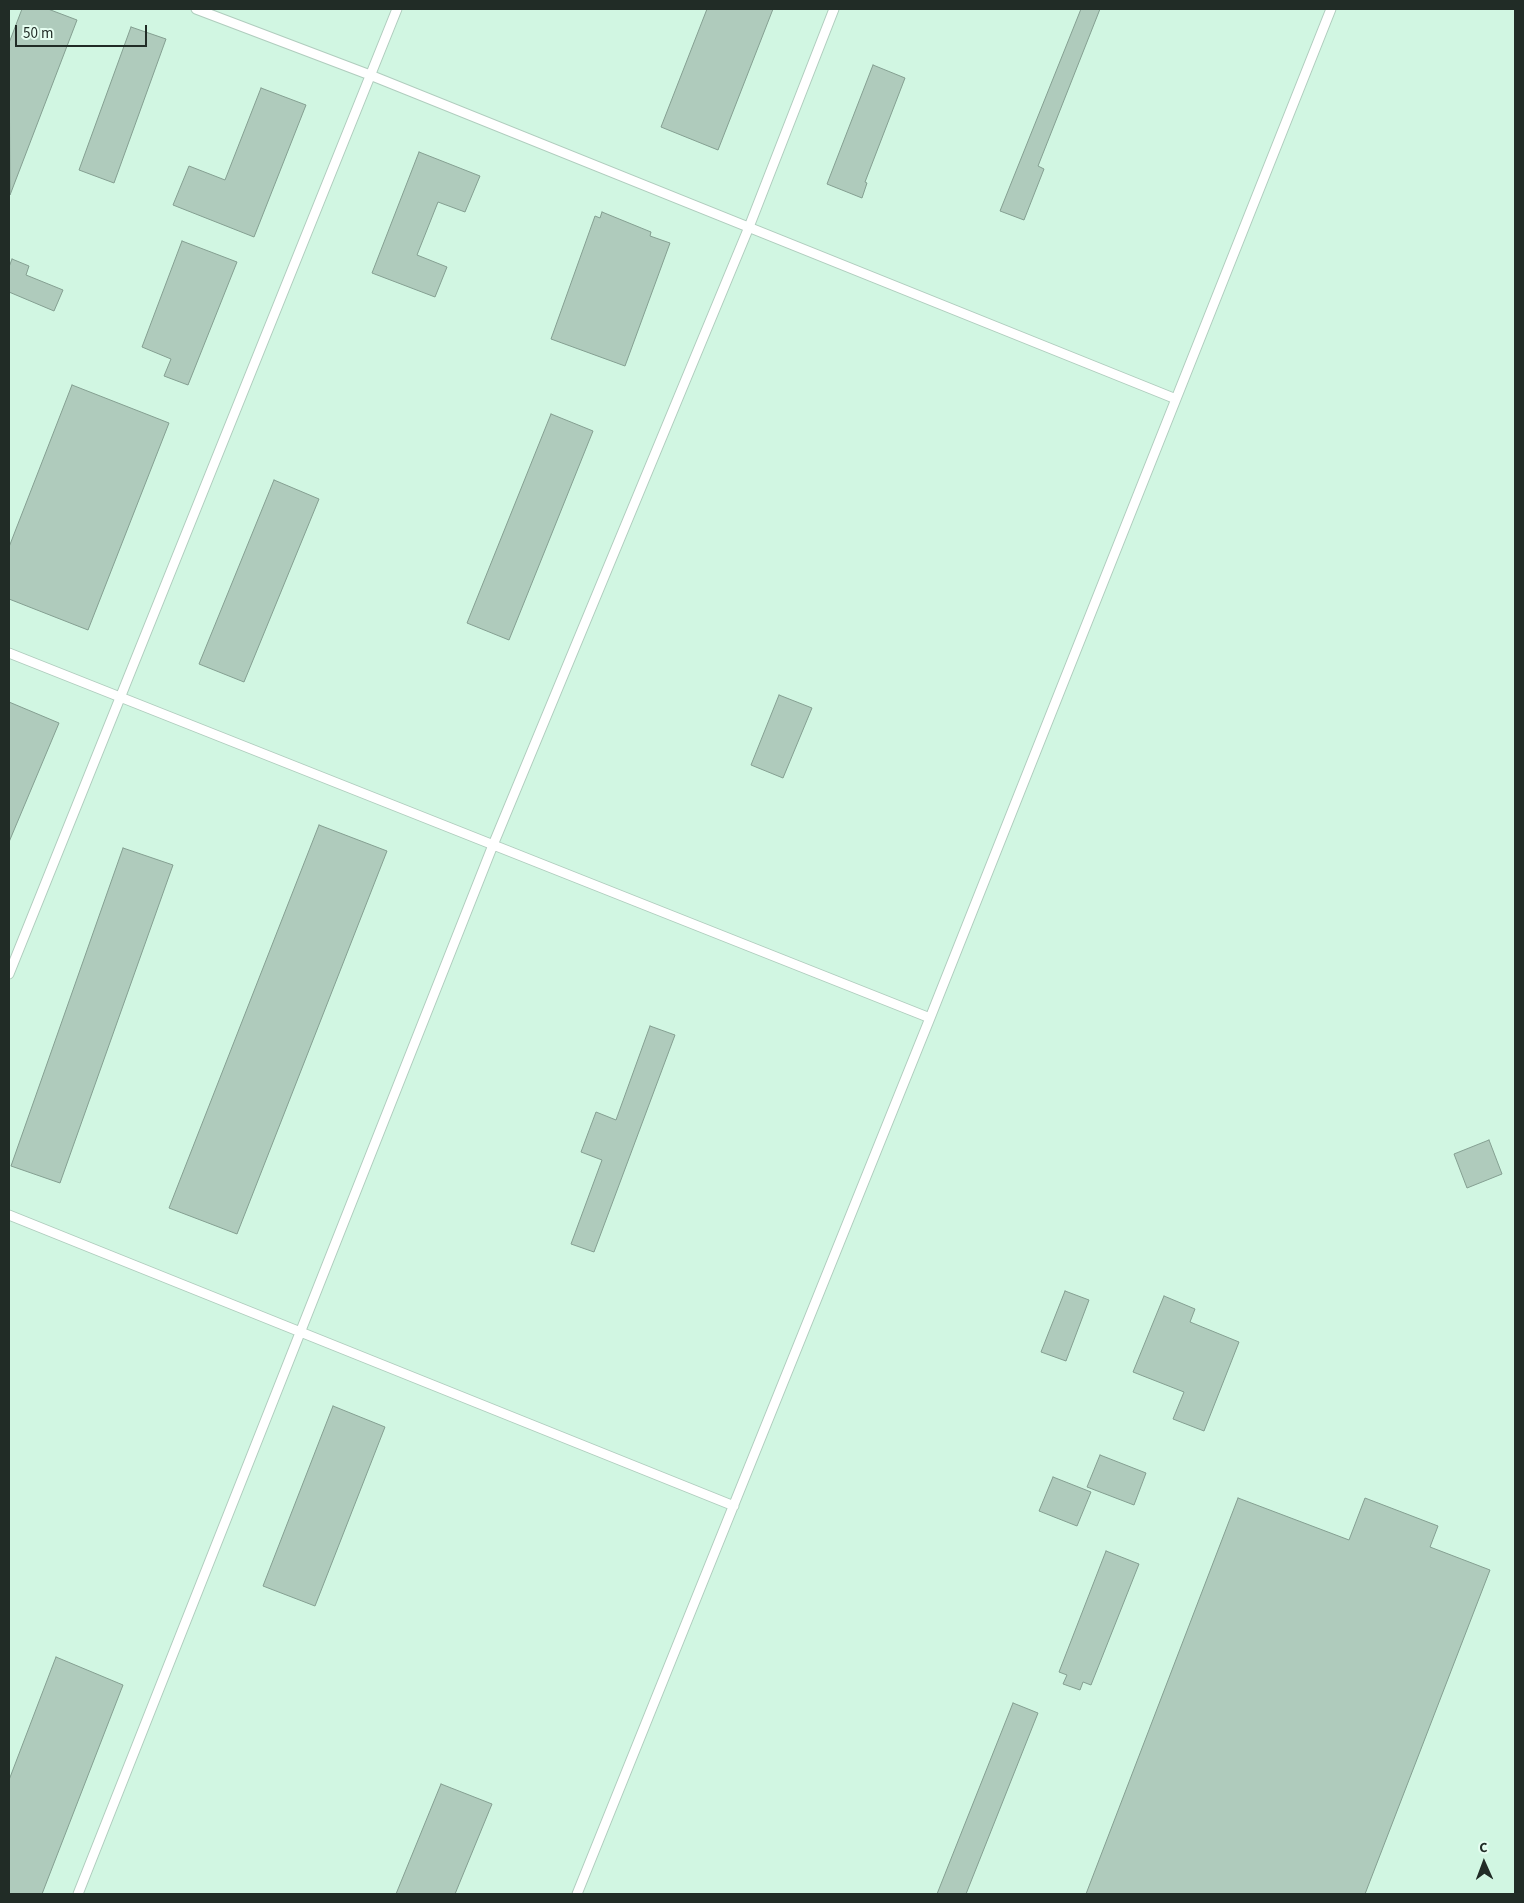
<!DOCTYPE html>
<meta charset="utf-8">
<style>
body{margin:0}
#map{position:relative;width:1524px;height:1903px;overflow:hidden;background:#e6fef1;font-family:"Source Sans 3",sans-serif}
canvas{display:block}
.frame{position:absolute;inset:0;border:10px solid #212c26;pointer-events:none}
.north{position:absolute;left:1459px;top:1838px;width:50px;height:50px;-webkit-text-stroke:4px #e6fef1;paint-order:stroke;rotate:358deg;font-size:14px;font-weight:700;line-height:20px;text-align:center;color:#212c26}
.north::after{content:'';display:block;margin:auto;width:18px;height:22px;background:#212c26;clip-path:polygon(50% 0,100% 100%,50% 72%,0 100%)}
.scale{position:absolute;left:15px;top:25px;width:132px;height:22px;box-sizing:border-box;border:2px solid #212c26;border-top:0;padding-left:6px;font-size:15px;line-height:18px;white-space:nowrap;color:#212c26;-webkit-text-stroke:4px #e6fef1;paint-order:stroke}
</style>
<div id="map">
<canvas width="1524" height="1903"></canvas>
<div class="frame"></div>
<div class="north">С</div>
<div class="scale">50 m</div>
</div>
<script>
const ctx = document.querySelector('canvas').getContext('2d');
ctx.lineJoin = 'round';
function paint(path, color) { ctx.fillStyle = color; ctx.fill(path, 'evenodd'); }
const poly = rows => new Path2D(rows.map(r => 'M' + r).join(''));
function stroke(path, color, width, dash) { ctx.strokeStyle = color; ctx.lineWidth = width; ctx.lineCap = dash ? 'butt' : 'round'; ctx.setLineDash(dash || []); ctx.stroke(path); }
paint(poly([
 [9,9,1515,9,1515,1894,9,1894]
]), '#d1f6e2');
const building = poly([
 [22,9,48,9,77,20,10,195,9,43,22,9],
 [707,9,773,9,718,150,661,127,707,9],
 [1081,9,1100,9,1038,166,1044,169,1024,220,1000,211,1081,9],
 [131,27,166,39,114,183,79,170,131,27],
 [873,65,905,78,865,182,867,183,862,198,827,184,873,65],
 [261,88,306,105,254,237,173,205,189,166,225,180,261,88],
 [419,152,480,176,465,212,438,202,417,255,447,267,435,297,372,273,419,152],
 [602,212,651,232,650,236,670,243,625,366,551,339,595,216,600,218,602,212],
 [182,241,237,262,188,385,164,376,171,359,142,347,182,241],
 [12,259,29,266,26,275,63,290,54,311,9,292,9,267,12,259],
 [72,385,169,423,88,630,9,599,9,547,72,385],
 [551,414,593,431,509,640,467,623,551,414],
 [274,480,319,499,244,682,199,664,274,480],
 [779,695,812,708,783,778,751,765,779,695],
 [9,702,59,723,9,842,9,702],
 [319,825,387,851,237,1234,169,1208,319,825],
 [123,848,173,865,60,1183,11,1166,123,848],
 [650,1026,675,1035,594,1252,571,1244,602,1160,581,1152,596,1112,616,1120,650,1026],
 [1489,1140,1502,1174,1467,1188,1454,1154,1489,1140],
 [1065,1291,1089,1300,1066,1361,1041,1352,1065,1291],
 [1164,1296,1195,1309,1190,1322,1239,1342,1204,1431,1173,1419,1184,1392,1133,1372,1164,1296],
 [333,1406,385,1427,315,1606,263,1586,333,1406],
 [1100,1455,1146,1473,1134,1505,1087,1487,1100,1455],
 [1053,1477,1091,1492,1077,1526,1039,1511,1053,1477],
 [1238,1498,1349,1540,1365,1498,1438,1526,1430,1547,1490,1570,1365,1894,1086,1894,1238,1498],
 [1106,1551,1139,1564,1091,1685,1083,1682,1080,1690,1063,1684,1067,1675,1059,1672,1106,1551],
 [56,1657,123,1685,42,1894,9,1894,9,1780,56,1657],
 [1013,1703,1038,1713,966,1894,937,1894,1013,1703],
 [441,1784,492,1804,455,1894,396,1894,441,1784]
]);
paint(building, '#afcbbc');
stroke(building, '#85a092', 1);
const lane = poly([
 [196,9,370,75,1176,399],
 [9,653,930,1018],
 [9,974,397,9],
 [9,1215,734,1506],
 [78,1894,493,845,749,227,834,9],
 [577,1894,930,1018,1331,9]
]);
stroke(lane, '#b0cdbe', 11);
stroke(lane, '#fff', 9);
</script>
